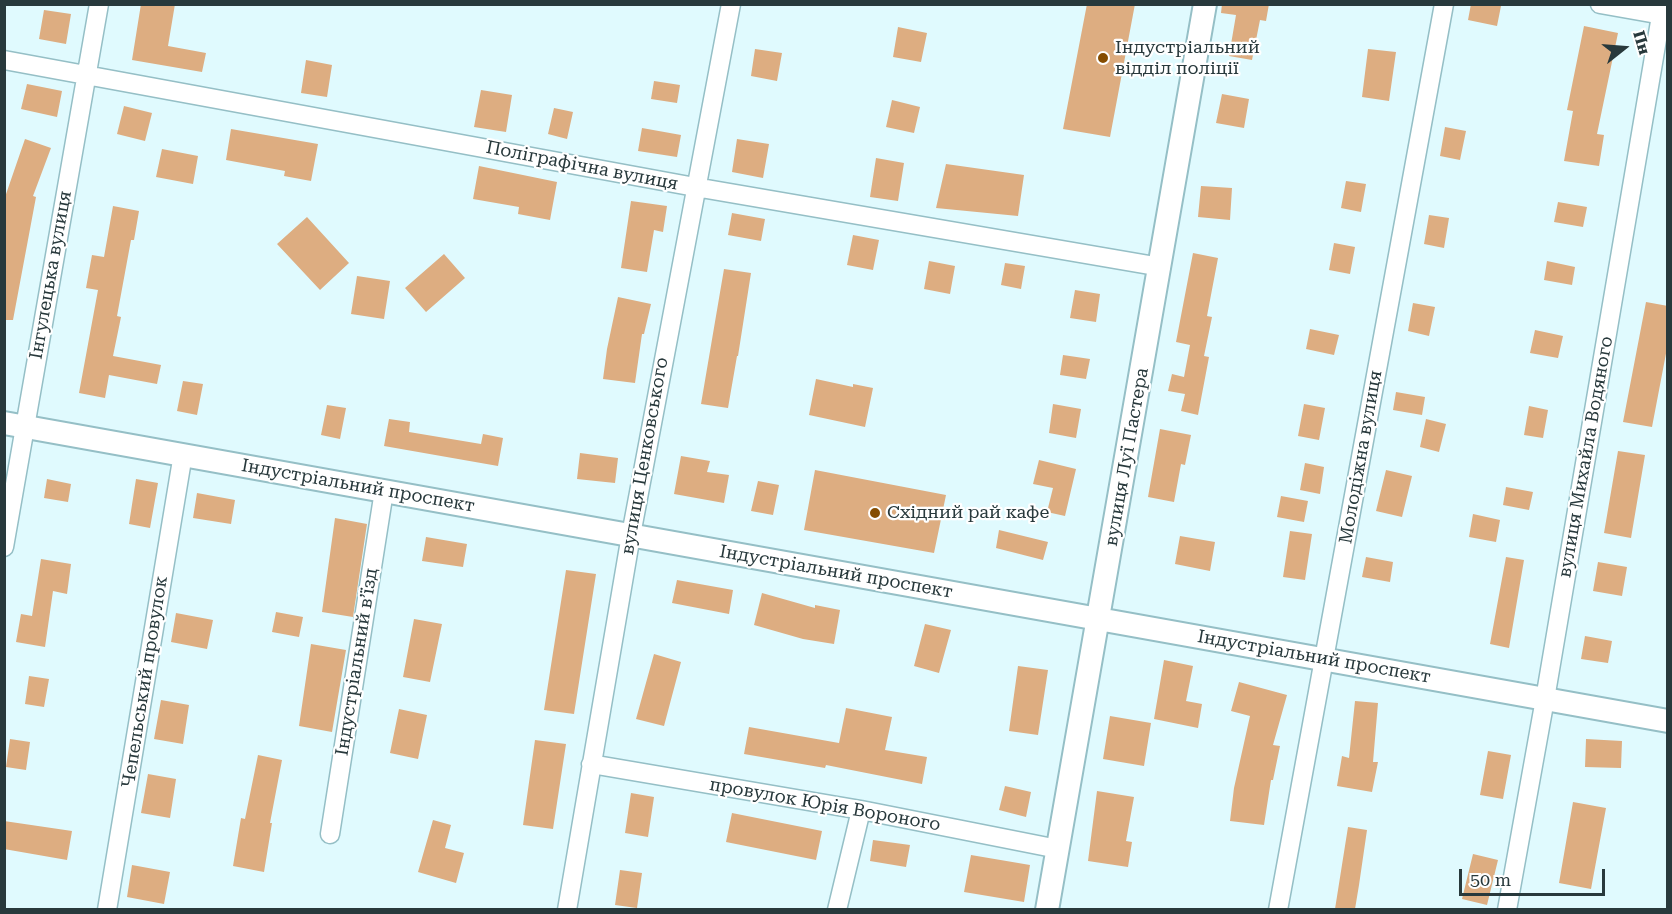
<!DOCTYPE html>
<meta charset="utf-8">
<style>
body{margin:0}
#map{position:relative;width:1672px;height:914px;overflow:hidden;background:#e0fafe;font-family:"Roboto Serif",serif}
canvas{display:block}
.frame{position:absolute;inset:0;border:6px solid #28393c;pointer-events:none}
.north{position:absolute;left:1594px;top:18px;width:60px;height:60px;-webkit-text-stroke:4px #fff;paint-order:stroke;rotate:73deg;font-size:16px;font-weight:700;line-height:24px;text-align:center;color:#28393c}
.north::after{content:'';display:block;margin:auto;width:21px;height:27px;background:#28393c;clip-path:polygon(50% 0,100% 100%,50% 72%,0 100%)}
.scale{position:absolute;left:1459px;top:869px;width:146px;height:27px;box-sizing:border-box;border:3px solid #28393c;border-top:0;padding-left:8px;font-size:18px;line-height:21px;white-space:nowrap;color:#28393c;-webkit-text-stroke:4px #fff;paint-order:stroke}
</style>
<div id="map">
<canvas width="1672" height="914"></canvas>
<div class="frame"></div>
<div class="north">Пн</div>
<div class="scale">50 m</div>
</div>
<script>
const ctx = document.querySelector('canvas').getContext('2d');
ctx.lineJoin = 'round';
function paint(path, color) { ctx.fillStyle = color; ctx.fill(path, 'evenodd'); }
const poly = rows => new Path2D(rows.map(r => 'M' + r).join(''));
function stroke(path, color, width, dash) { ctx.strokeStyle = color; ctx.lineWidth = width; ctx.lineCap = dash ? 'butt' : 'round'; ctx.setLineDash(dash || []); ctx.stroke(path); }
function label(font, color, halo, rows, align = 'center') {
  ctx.font = font + ' "Roboto Serif",serif'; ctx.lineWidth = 4.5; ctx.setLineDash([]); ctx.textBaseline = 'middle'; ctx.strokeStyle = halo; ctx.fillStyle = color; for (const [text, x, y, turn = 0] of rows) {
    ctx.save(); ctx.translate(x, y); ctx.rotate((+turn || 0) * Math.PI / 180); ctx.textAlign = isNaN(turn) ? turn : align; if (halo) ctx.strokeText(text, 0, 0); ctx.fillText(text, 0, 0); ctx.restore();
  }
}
paint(poly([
 [141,4,175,4,168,46,206,53,202,72,132,60],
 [1087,4,1135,4,1110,137,1063,129],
 [1222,4,1269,4,1266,21,1260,20,1252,60,1229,56,1236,15,1221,13],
 [1471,4,1501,6,1497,26,1468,20],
 [44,10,71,14,66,44,39,39],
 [1584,26,1618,33,1597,134,1604,135,1599,166,1564,161,1573,111,1567,110],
 [898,27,927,33,921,62,893,57],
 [755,49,782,53,777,81,751,76],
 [1368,49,1396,52,1389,101,1362,97],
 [306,60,332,65,327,97,301,93],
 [654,81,680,85,677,103,651,99],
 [27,84,62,91,57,117,21,109],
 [481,90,512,95,506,132,474,127],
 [1222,94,1249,99,1244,128,1216,123],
 [892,100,920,107,914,133,886,127],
 [124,106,152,113,145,141,117,134],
 [554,108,573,112,567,139,548,134],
 [1445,127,1466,131,1460,160,1440,156],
 [642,128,681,135,677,157,638,151],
 [231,129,318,144,311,181,284,176,285,171,226,160],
 [25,139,51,148,33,196,36,197,13,320,4,320,4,200],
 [737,139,769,144,763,178,732,172],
 [162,149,198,156,193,184,156,177],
 [876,158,904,163,898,201,870,197],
 [946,164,1024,175,1018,216,936,208],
 [479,166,557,182,550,220,518,214,519,207,473,199],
 [1346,181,1366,184,1361,212,1341,208],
 [1201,186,1232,188,1230,220,1198,217],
 [631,201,667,206,663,232,654,230,647,272,621,268],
 [1558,202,1587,207,1583,227,1554,222],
 [113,206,139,211,134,240,131,240,117,316,121,317,113,356,161,365,157,384,109,375,105,398,79,393,98,290,86,288,92,255,104,257],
 [732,213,765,219,761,241,728,235],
 [1429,215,1449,218,1444,248,1424,244],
 [307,217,349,263,320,290,277,244],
 [853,235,879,240,873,270,847,265],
 [1334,243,1355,247,1350,274,1329,270],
 [1193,253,1218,258,1207,316,1212,317,1204,356,1209,357,1198,415,1181,411,1185,394,1168,391,1172,374,1184,377,1190,345,1176,342],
 [444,254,465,278,426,312,405,288],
 [929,261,955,266,950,294,924,289],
 [1547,261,1575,267,1572,285,1544,280],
 [1005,263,1025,266,1021,289,1001,285],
 [724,269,751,273,738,356,737,356,728,408,701,404],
 [357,276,390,281,384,319,351,314],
 [1075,290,1100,294,1096,322,1070,318],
 [618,297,651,304,644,334,642,334,635,383,603,379,607,349],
 [1646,302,1668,306,1668,343,1652,427,1623,422],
 [1413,303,1435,307,1429,336,1408,331],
 [1310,329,1339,335,1334,355,1306,349],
 [1535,330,1563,336,1558,358,1530,353],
 [1063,355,1090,359,1086,379,1060,375],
 [816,379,853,387,853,384,873,388,865,427,809,415],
 [183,381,203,384,197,415,177,411],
 [1396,392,1425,397,1422,415,1393,410],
 [1053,404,1081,409,1076,438,1049,433],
 [1304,404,1325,408,1319,440,1298,436],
 [327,405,346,408,340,439,321,435],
 [1529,406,1548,410,1543,438,1524,435],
 [389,419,410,422,409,432,481,444,483,434,503,438,498,466,384,446],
 [1426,419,1446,424,1439,452,1420,447],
 [1160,429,1191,435,1185,465,1181,464,1174,502,1148,497],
 [1618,451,1645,455,1631,538,1604,533],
 [580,453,618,458,615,483,577,479],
 [681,456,710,461,707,472,729,475,724,503,674,494],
 [1039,460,1076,469,1065,516,1047,512,1053,488,1033,484],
 [1305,463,1324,467,1320,494,1300,490],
 [815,470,946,495,934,553,804,530],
 [1386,470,1412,476,1402,517,1376,511],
 [47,479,71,484,68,502,44,498],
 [136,479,158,483,150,528,129,524],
 [758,481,779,485,773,515,751,511],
 [1506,487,1533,492,1529,510,1503,505],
 [197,493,235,500,231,524,193,518],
 [1281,496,1308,501,1304,522,1277,517],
 [1473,514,1500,520,1496,542,1469,537],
 [335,518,367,524,353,617,322,612],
 [999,530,1048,542,1043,560,996,548],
 [1290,531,1312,534,1305,580,1283,577],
 [1180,536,1215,542,1210,571,1175,564],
 [426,537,467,544,463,567,422,561],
 [1366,557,1393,562,1390,582,1362,577],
 [1506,557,1524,560,1509,648,1490,644],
 [41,559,71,564,67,594,53,591,45,647,16,642,21,614,32,616],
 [1598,562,1627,567,1622,596,1593,591],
 [566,570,596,574,574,714,544,710],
 [677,580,733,590,729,614,672,603],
 [762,593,815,608,815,605,840,610,834,644,803,639,754,625],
 [276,612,303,617,299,637,272,632],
 [176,613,213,620,207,649,171,642],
 [414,619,442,624,430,682,403,677],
 [925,624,951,630,939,673,914,666],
 [1585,636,1612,641,1608,663,1581,659],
 [311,644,346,650,332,732,299,726],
 [654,654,681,662,664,726,636,719],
 [1164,660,1193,666,1186,701,1202,704,1198,728,1154,719],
 [1018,666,1048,670,1038,735,1009,731],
 [29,676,49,679,44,707,25,704],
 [1239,682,1287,695,1273,745,1280,746,1273,780,1271,780,1264,825,1230,821,1234,788,1250,716,1231,711],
 [161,700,189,705,183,744,154,739],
 [1355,701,1378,703,1373,762,1378,762,1372,792,1337,786,1342,756,1349,758],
 [846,708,892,717,885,750,927,757,922,784,826,765,825,768,744,754,749,727,839,743],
 [399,709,427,715,418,759,390,753],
 [1110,716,1151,723,1144,766,1103,759],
 [10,739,30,742,26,770,6,767],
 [1586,739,1622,741,1621,768,1585,767],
 [535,740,566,744,553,829,523,825],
 [1488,751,1511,755,1503,799,1480,795],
 [258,755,282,760,270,823,272,823,264,872,233,866,241,818,245,819],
 [148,774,176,779,170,818,141,813],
 [1005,786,1031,792,1026,817,999,810],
 [1097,791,1134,797,1126,841,1132,842,1128,867,1088,861],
 [631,793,654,797,648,837,625,833],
 [1573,802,1606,808,1591,889,1559,883],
 [732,813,822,831,816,860,726,842],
 [433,820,451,825,445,848,464,853,456,883,418,872],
 [4,821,72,831,67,860,4,849],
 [1348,827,1367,830,1359,885,1355,909,1335,909],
 [873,840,910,845,906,867,870,861],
 [1473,854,1498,860,1487,905,1462,899],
 [971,855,1030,865,1024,902,964,892],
 [132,865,170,872,164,904,127,897],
 [620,870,642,873,637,908,615,905]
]), '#ddad81');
const minor = poly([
 [1600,4,1668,16],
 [4,60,695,187,1161,267],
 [4,547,99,4],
 [591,764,861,810,1058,849],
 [330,834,384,491],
 [107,910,183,454],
 [567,910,631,535,731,4],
 [837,910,861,810],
 [1278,910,1444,4],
 [1507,910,1545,699,1663,4]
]);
const tertiary = poly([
 [4,423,1668,721],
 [1047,910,1205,4]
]);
stroke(minor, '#95bfc6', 21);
stroke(tertiary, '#95bfc6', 26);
stroke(minor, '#fff', 18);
stroke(tertiary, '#fff', 22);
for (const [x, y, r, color] of [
 [1103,58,6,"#854c00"],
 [875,513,6,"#854c00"]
]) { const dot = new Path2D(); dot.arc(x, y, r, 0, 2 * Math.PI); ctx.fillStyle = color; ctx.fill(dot); stroke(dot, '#fff', 2); }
label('18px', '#28393c', '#fff', [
 ["Індустріальний",1115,48],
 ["відділ поліції",1115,69],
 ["Східний рай кафе",887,513]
], 'left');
label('18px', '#28393c', '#fff', [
 ["Поліграфічна вулиця",582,166,11],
 ["Інгулецька вулиця",51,275,-80],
 ["вулиця Ценковського",645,456,-80],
 ["вулиця Луї Пастера",1127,457,-80],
 ["Молодіжна вулиця",1361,457,-80],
 ["вулиця Михайла Водяного",1586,457,-80],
 ["Індустріальний проспект",358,486,10],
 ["Індустріальний проспект",836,572,10],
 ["Індустріальний проспект",1314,657,10],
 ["Індустріальний в’їзд",357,662,-81],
 ["Чепельський провулок",145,682,-81],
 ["провулок Юрія Вороного",825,805,10]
]);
</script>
